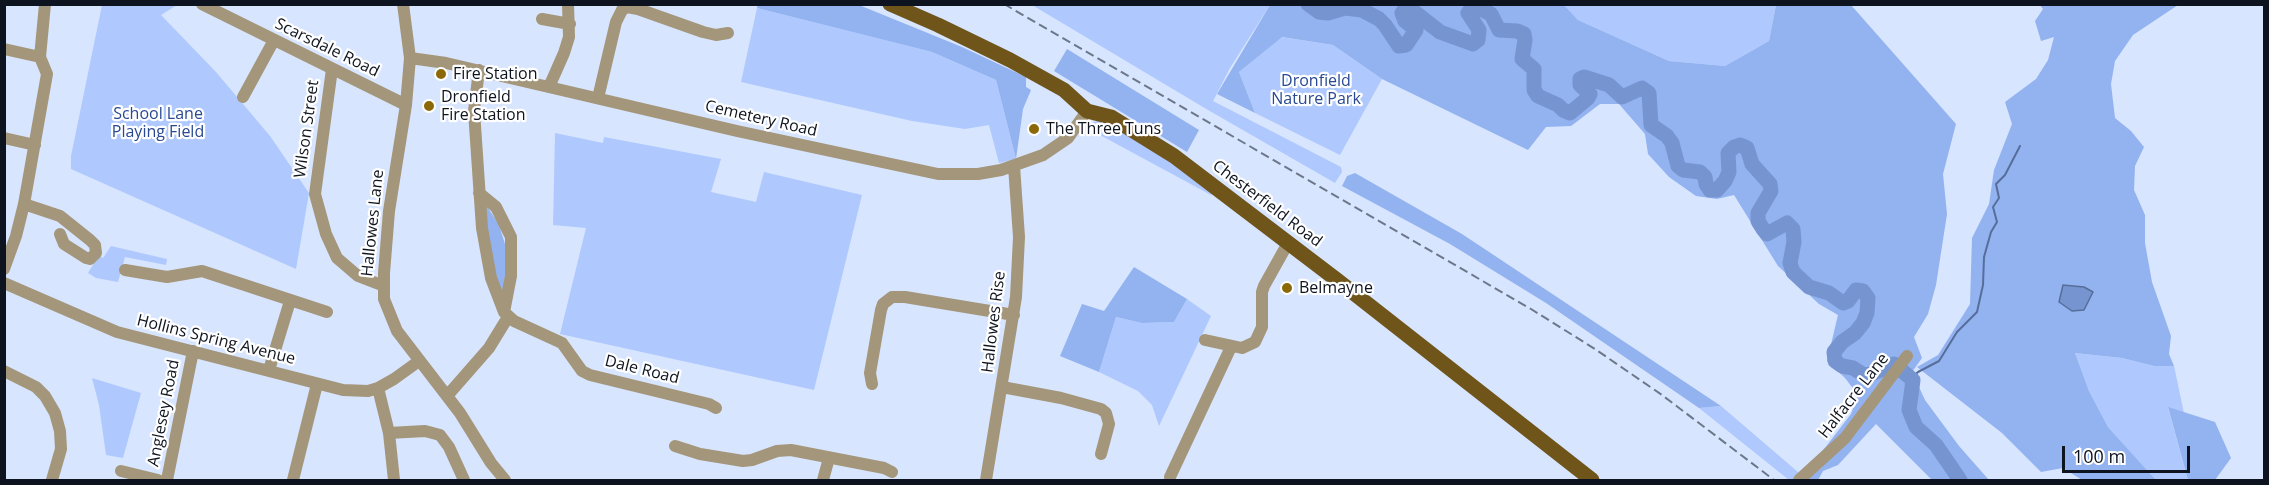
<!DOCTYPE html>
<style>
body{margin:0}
#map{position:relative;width:2269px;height:485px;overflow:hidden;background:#d7e5ff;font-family:"Open Sans",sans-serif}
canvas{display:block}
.frame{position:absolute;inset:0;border:6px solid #0e141f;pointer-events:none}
.scale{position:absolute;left:2062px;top:446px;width:128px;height:27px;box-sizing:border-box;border:3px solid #0e141f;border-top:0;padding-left:8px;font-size:18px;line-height:21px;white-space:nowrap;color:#0e141f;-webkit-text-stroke:4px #fff;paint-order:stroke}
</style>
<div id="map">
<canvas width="2269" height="485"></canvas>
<div class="frame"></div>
<div class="scale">100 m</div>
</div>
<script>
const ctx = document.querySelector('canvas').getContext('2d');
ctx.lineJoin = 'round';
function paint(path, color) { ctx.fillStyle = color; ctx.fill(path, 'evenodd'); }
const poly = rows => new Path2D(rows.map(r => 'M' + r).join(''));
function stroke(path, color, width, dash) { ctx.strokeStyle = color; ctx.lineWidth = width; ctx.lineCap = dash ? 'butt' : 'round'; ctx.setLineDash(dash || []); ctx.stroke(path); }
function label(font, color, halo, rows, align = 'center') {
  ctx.font = font + ' "Open Sans",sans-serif'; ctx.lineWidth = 4.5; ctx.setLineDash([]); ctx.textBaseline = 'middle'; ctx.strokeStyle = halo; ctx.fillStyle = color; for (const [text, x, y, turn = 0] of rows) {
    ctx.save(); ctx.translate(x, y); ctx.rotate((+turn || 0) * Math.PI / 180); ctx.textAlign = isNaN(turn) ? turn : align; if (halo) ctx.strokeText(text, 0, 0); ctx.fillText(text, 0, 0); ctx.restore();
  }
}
paint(poly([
 [102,5,177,5,161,15,216,72,270,136,309,193,296,269,71,169,71,156],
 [1032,5,1270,5,1230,68,1213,101,1341,167,1342,172,1335,183,1208,110],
 [1564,5,1776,4,1776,5,1769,41,1725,66,1669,61,1578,20],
 [757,8,932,52,996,80,1016,159,999,163,989,125,965,129,912,121,741,82],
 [1281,37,1333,45,1382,79,1340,155,1255,113,1239,72],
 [1100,120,1127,132,1213,192,1211,195,1087,128,1094,122],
 [555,133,603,143,604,137,721,159,711,192,756,202,764,172,862,195,814,390,560,334,586,228,553,225],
 [111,246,167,259,166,265,125,257,118,282,96,278,88,273,99,255,103,258],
 [1187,299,1211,316,1159,426,1152,405,1138,391,1099,372,1116,317,1142,323,1174,322],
 [2075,353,2122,358,2154,366,2174,366,2184,413,2168,408,2188,480,2156,480,2108,427,2089,391],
 [92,378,141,393,123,458,106,455,99,405],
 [1721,406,1798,472,1799,475,1794,480,1789,480,1699,408]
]), '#afc9fe');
paint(poly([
 [758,4,859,5,962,47,1026,77,1026,87,1031,90,1023,109,1016,159,996,80,932,52,757,8],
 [1270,5,1564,5,1578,20,1669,61,1725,66,1769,41,1776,5,1851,5,1956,124,1943,174,1947,214,1936,285,1928,314,1914,337,1922,358,1912,372,1925,400,1959,446,1989,480,1932,480,1876,424,1838,465,1823,471,1818,480,1806,480,1822,467,1821,453,1851,414,1858,395,1845,378,1827,361,1838,315,1819,304,1778,266,1734,195,1717,199,1696,196,1669,177,1648,154,1645,134,1619,104,1600,104,1571,126,1546,127,1528,150,1382,79,1333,45,1282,37,1239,72,1255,113,1217,94],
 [2040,5,2178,5,2133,35,2115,61,2111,84,2115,118,2131,131,2144,147,2135,166,2134,190,2145,215,2145,243,2152,282,2171,336,2169,354,2174,366,2154,366,2122,358,2075,353,2089,391,2108,427,2156,480,2082,480,2063,468,2041,472,2002,433,1917,367,1938,355,1970,304,1972,238,1989,204,1994,170,2012,124,2005,102,2036,79,2048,60,2054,37,2041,41,2035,21,2043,9],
 [1067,49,1199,130,1187,152,1054,71],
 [1355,173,1462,234,1721,406,1699,408,1546,303,1450,244,1342,186,1347,176],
 [485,203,499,225,505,244,505,277,503,299,493,269,487,238],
 [1134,267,1187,299,1174,322,1142,323,1116,317,1099,372,1060,356,1082,304,1104,311],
 [2168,407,2215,422,2231,458,2215,480,2188,480]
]), '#93b2f0');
const water = poly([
 [2063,285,2084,287,2093,292,2084,310,2072,311,2059,302,2063,285]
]);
paint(water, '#7694d0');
stroke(water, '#576e9b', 1.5);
stroke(poly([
 [1467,4,1471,9],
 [1911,379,1918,372,1939,361,1957,332,1977,312,1983,285,1984,257,1991,232,1997,222,1993,207,1999,198,1996,184,2005,175,2020,146]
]), '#576e9b', 2);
stroke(poly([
 [1308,4,1319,12,1328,13,1345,8,1362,10,1379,19,1385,25,1399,46,1406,45,1416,30,1405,21,1402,13,1405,9,1412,10,1440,32,1473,44,1478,40,1479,30,1468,13,1471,9,1478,8,1491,14,1499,30,1517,31,1524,34,1525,40,1522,59,1534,69,1534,90,1538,96,1558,105,1563,110,1570,113,1588,98,1590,94,1580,85,1580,79,1584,77,1609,85,1622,97,1642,88,1649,93,1651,125,1667,136,1672,143,1678,166,1683,170,1700,172,1705,177,1706,184,1710,190,1717,190,1725,181,1729,172,1728,153,1734,147,1740,145,1747,148,1752,164,1770,184,1771,191,1758,213,1758,221,1763,229,1767,234,1787,223,1793,229,1794,242,1790,263,1793,272,1809,287,1829,293,1843,303,1848,301,1856,290,1863,291,1868,298,1867,313,1863,323,1855,333,1842,342,1834,352,1835,361,1842,366,1853,368,1864,375,1871,374,1894,364,1913,380,1909,410,1916,427,1936,445,1960,480]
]), '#7694d0', 15);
stroke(poly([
 [202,4,406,105],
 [403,4,410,58,406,105,389,211,384,273,384,299,397,331,460,413,491,463,505,480],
 [542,19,570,24],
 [4,49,40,57,47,74,24,204,16,236,4,269],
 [40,57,45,4],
 [410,58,446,63,737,131,938,174,978,174,1001,170,1043,155,1068,138,1087,111],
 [332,69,315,194,326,234,337,258,358,276,384,286],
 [479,70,474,111,482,228,491,278,504,312,514,321,562,343,582,371,590,375,709,404,716,408],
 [549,87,564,53,569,37,568,4],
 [243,97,274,40],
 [598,98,616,22,622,10,627,7,638,9,703,32,716,35,728,33],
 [4,138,35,145],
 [479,193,496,207,511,237,511,276,504,312],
 [24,204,60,216,90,240,95,245,96,253,90,259,86,258,64,244,60,234],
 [125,270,167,277,202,271,327,312],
 [4,283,117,332,343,390,368,391,378,388,394,379,419,361],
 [1205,340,1242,348,1255,342,1262,327,1262,292,1264,286,1288,243],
 [269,370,290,301],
 [4,371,36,387,45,396,55,413,60,431,61,449,52,480],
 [872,384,870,373,881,310,883,304,892,297,905,297,1014,315],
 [1002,387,1061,398,1101,409,1106,413,1109,424,1101,454],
 [378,388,389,433,394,480],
 [447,396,489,348,508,317],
 [389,433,425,431,440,435,449,447,464,480],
 [675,446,700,454,743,461,752,460,777,451,791,450,884,468,892,472],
 [121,471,158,480],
 [1170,477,1231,347],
 [167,480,193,351],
 [293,480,317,384],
 [823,480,829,458],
 [986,480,1016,297,1019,237,1014,166],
 [1799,480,1845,438,1907,356]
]), '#a4967a', 12);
stroke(poly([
 [890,4,938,25,1010,60,1064,90,1087,111,1111,117,1174,156,1337,280,1592,480]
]), '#6f551a', 15);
stroke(poly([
 [1004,4,1531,309,1595,349,1662,395,1774,480]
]), '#6e778a', 2, [9, 4.5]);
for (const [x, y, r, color] of [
 [441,74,6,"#8b6808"],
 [429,106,6,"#8b6808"],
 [1034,129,6,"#8b6808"],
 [1287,288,6,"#8b6808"]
]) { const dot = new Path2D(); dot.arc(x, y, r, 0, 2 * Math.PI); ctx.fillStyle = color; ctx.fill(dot); stroke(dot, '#fff', 2); }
label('16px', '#0e141f', '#fff', [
 ["Scarsdale Road",327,48,26],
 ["Cemetery Road",761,119,13],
 ["Wilson Street",307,129,-82],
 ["Chesterfield Road",1267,204,37],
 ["Hallowes Lane",373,223,-84],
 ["Hallowes Rise",994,322,-83],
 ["Hollins Spring Avenue",216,340,14],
 ["Dale Road",642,370,14],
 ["Halfacre Lane",1854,396,-52],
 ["Anglesey Road",164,413,-79]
]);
label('16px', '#0e141f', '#fff', [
 ["Fire Station",453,74],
 ["Dronfield",441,97],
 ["Fire Station",441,115],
 ["The Three Tuns",1046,129],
 ["Belmayne",1299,288]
], 'left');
label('16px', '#294992', '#fff', [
 ["Dronfield",1316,81],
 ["Nature Park",1316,99],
 ["School Lane",158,114],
 ["Playing Field",158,132]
]);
</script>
